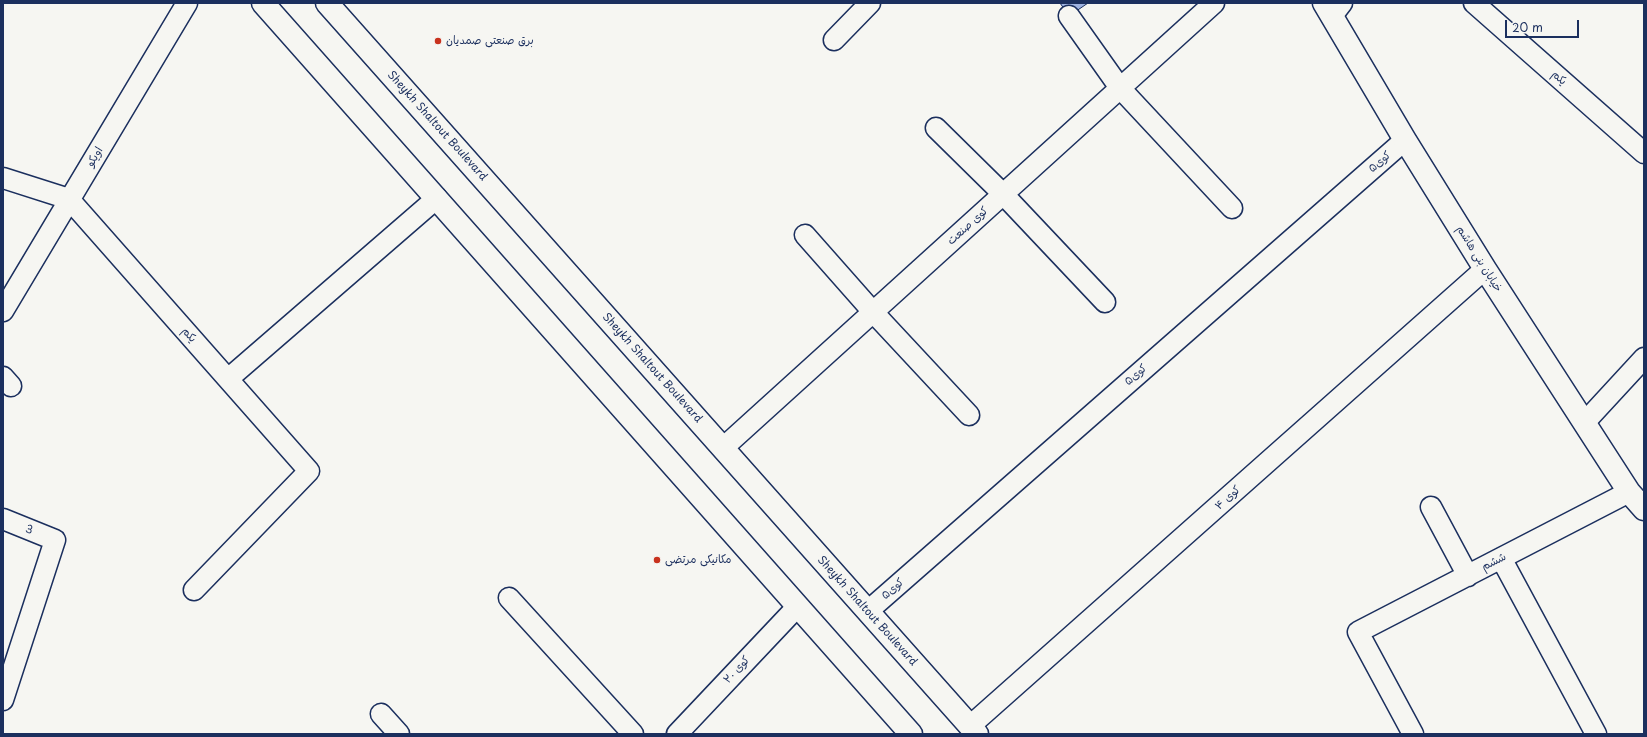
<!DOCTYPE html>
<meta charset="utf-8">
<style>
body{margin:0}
#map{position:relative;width:1647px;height:737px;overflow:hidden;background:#f6f6f2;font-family:"Playpen Sans",sans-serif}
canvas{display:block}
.frame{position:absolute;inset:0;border:4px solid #1b2f5e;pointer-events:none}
.scale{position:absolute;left:1505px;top:20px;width:74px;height:18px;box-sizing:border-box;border:2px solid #1b2f5e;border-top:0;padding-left:5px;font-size:12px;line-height:14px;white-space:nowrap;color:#1b2f5e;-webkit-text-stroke:3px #f6f6f2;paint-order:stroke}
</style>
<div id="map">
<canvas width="1647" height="737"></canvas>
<div class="frame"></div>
<div class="scale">20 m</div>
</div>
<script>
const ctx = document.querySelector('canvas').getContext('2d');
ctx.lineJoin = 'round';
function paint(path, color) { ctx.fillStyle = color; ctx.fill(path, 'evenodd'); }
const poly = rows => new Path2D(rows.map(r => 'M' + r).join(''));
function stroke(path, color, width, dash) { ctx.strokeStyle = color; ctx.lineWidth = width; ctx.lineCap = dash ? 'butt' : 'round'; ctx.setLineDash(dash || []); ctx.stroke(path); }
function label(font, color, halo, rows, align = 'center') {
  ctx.font = font + ' "Playpen Sans","Playpen Sans Arabic",sans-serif'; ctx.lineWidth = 3.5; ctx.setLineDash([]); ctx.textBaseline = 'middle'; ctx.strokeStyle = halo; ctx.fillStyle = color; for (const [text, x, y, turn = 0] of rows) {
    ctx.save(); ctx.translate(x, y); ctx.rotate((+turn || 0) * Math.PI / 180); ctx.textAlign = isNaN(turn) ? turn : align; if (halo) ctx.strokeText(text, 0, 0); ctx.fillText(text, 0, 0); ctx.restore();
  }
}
const building = poly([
 [1060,3,1088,3,1069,16,1060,3]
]);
paint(building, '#9eb2e0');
stroke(building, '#1b2f5e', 1);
const minor = poly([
 [1474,3,1644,153],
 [1069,16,1120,88,1232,208],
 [1332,16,1342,3],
 [834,40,870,3],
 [936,128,1003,194,1105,302],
 [3,178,69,199,309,471,194,590],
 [805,235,873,312,969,415],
 [3,311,187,3],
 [3,377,11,386],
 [228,379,437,198],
 [1585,422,1644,358],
 [723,448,1214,3],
 [1431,507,1468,576],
 [3,519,55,540,3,700],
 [1501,558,1596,734],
 [509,598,633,734],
 [868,611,1405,140],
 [381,714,399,734],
 [970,726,1485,269],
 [677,734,797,607],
 [1413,734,1358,632,1629,492]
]);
const tertiary = poly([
 [1324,3,1405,140,1485,269,1629,492,1644,509]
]);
const secondary = poly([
 [263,3,911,734],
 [327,3,977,734]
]);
stroke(minor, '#1b2f5e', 23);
stroke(tertiary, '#1b2f5e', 25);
stroke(secondary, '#1b2f5e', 25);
stroke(minor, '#f6f6f2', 20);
stroke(tertiary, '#f6f6f2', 22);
stroke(secondary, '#f6f6f2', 22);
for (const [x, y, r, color] of [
 [438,41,4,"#c8321e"],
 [657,560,4,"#c8321e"]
]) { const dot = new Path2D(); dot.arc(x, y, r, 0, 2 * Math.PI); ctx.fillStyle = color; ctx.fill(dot); stroke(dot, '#f6f6f2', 1.5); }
label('11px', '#1b2f5e', '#f6f6f2', [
 ["برق صنعتی صمدیان",446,41],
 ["مکانیکی مرتضی",665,560]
], 'left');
label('11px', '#1b2f5e', '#f6f6f2', [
 ["یکم",1559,78,42],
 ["Sheykh Shaltout Boulevard",437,126,48],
 ["اویکو",95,157,-59],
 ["کوی۵",1380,162,-41],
 ["کوی صنعت",968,226,-42],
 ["خیابان بنی هاشم",1479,259,58],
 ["یکم",189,335,49],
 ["Sheykh Shaltout Boulevard",652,368,48],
 ["کوی۵",1136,375,-41],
 ["کوی ۴",1228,498,-42],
 ["3",29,530,22],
 ["ششم",1494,562,-27],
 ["کوی۵",893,589,-41],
 ["Sheykh Shaltout Boulevard",867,611,48],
 ["کوی ۲۰",737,670,-47]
]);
</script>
